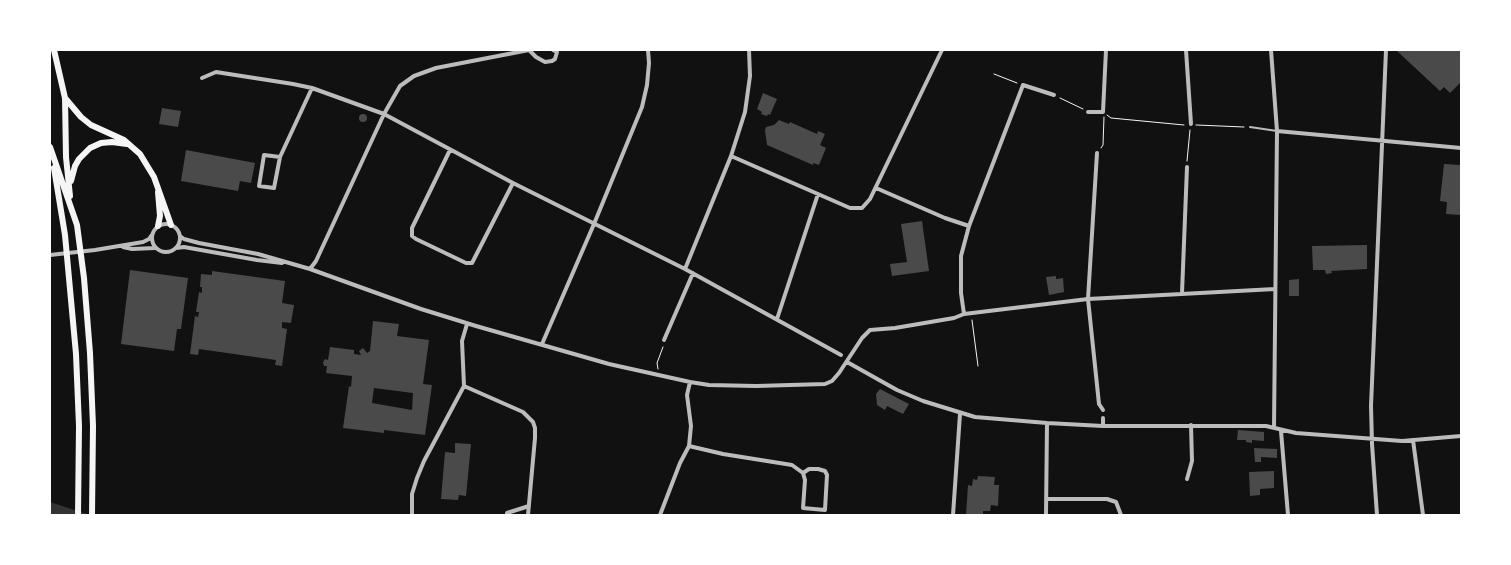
<!DOCTYPE html>
<style>
body{margin:0}
#map{position:relative;width:1511px;height:565px;overflow:hidden;background:#111;font-family:Quicksand,sans-serif}
canvas{display:block}
.frame{position:absolute;inset:0;border:51px solid #fff;pointer-events:none}
</style>
<div id="map">
<canvas width="1511" height="565"></canvas>
<div class="frame"></div>
</div>
<script>
const ctx = document.querySelector('canvas').getContext('2d');
ctx.lineJoin = 'round';
function paint(path, color) { ctx.fillStyle = color; ctx.fill(path, 'evenodd'); }
const poly = rows => new Path2D(rows.map(r => 'M' + r).join(''));
function stroke(path, color, width, dash) { ctx.strokeStyle = color; ctx.lineWidth = width; ctx.lineCap = dash ? 'butt' : 'round'; ctx.setLineDash(dash || []); ctx.stroke(path); }
paint(poly([
 [50,502,90,515,50,515]
]), '#333');
paint(poly([
 [1398,50,1461,50,1461,82,1450,93,1444,87,1440,91,1397,51],
 [763,93,777,99,770,115,768,114,767,116,761,114,762,112,757,109],
 [162,108,181,111,178,127,159,124],
 '359 118a4 4 0 1 1 8 0a4 4 0 1 1-8 0Z',
 [779,120,789,124,790,122,817,134,818,131,825,134,820,145,826,148,819,165,813,163,813,165,767,145,765,130,766,127,774,125],
 [186,150,255,163,251,183,240,181,238,191,181,181],
 [1444,164,1461,165,1461,215,1446,214,1447,202,1440,201],
 [922,221,929,271,892,276,890,264,907,262,901,224],
 [1367,245,1367,269,1331,271,1332,273,1326,274,1325,270,1313,270,1312,246],
 [130,270,188,278,181,329,177,329,174,351,121,344],
 [212,271,285,281,282,303,294,305,291,323,282,322,282,328,287,329,282,366,275,365,276,360,199,349,198,355,190,354,195,316,198,317,199,312,196,312,199,292,202,293,202,287,200,287,201,274,212,275],
 [1056,276,1056,279,1063,278,1064,292,1049,295,1046,277],
 [1299,279,1299,296,1289,296,1289,280],
 [373,321,399,324,397,336,429,340,423,384,432,385,425,435,384,430,384,433,343,428,349,386,351,387,352,376,326,373,327,366,324,366,323,362,325,359,328,360,330,347,354,350,354,354,361,355,359,351,363,348,367,353,370,351],
 [374,388,413,393,412,410,372,403],
 [880,389,909,404,903,414,887,406,885,410,877,405,876,394],
 [1238,430,1264,432,1264,441,1252,440,1252,443,1246,442,1246,440,1237,440],
 [455,443,471,444,466,496,459,495,458,500,441,499,445,452,455,453],
 [1254,448,1277,449,1277,458,1261,457,1261,462,1255,462],
 [1274,471,1274,488,1260,489,1260,495,1250,496,1249,472],
 [978,476,995,477,994,485,999,485,998,506,991,505,990,511,983,511,983,515,966,515,968,485,972,486,973,479,977,480]
]), '#4a4a4a');
stroke(poly([
 [994,74,1017,83],
 [1060,98,1083,109],
 [1107,115,1111,118,1184,125],
 [1196,125,1244,127],
 [1101,148,1103,145,1104,117],
 [1187,161,1190,130],
 [972,320,978,366],
 [658,369,657,363,663,347]
]), '#f5f5f5', 1);
stroke(poly([
 [1250,127,1277,131]
]), '#bcbcbc', 2);
stroke(poly([
 [529,50,536,57,545,62,552,61,555,59,557,52,553,50],
 [1186,50,1191,124],
 [1271,50,1277,131,1274,427],
 [202,78,216,72,293,84,312,88,384,114,513,183,685,269,841,355],
 [1088,112,1103,112,1106,50],
 [1277,131,1461,148],
 [450,150,412,228,412,236,416,239,466,263,472,263,513,183],
 [1097,153,1088,299,1099,404,1103,410],
 [731,156,850,208,862,208,870,199,942,50],
 [280,157,274,188,259,186,264,155,280,157,312,88],
 [876,188,945,218,969,226],
 '152 238a14 14 0 1 1 28 0a14 14 0 1 1-28 0Z',
 [180,236,184,239,199,243,258,254,310,269,421,309,476,326,609,364,690,382,709,385,756,386,825,384,832,381,839,373,862,338,870,330,895,328,954,318,964,314,1088,299,1275,289],
 [123,247,132,249,155,248],
 [176,248,184,247,257,260,282,263],
 [50,255,95,250,143,242,149,239,152,235],
 [310,269,316,261,384,114,400,86,414,76,436,68,529,50],
 [685,269,731,156,745,112,750,76,749,50],
 [1182,293,1187,167],
 [964,314,961,293,961,256,969,226,1023,85,1054,95],
 [777,319,818,194],
 [664,340,693,273],
 [542,344,594,224,642,107,647,85,649,63,648,50],
 [847,362,897,390,923,401,975,417,1047,423,1103,426,1266,426,1296,433,1402,441,1461,436],
 [464,386,523,412,533,422,535,428,535,438,528,515],
 [1103,418,1103,426],
 [1281,431,1288,515],
 [1413,440,1423,515],
 [689,446,723,454,792,465,803,473,805,480,803,508,825,510,827,475,825,471,818,469,809,469,803,473],
 [1187,479,1192,461,1191,425],
 [1046,499,1107,499,1116,502,1121,515],
 [412,515,412,494,417,478,424,461,464,386,462,341,467,324],
 [507,515,507,513,529,506],
 [660,515,680,463,689,446,691,426,687,395,690,382],
 [953,515,960,414],
 [1046,515,1047,423],
 [1377,515,1372,444,1371,406,1386,50]
]), '#bcbcbc', 4);
stroke(poly([
 [54,50,65,98,66,157,70,196],
 [65,98,81,117,91,125,124,140,140,154,154,177,171,225],
 [50,147,77,225,84,278,90,353,93,426,92,515],
 [54,168,65,235,76,354,79,426,78,515],
 [71,181,75,166,79,159,90,148,101,143,112,142,127,144],
 [158,192,160,216,158,226]
]), '#f5f5f5', 6);
</script>
